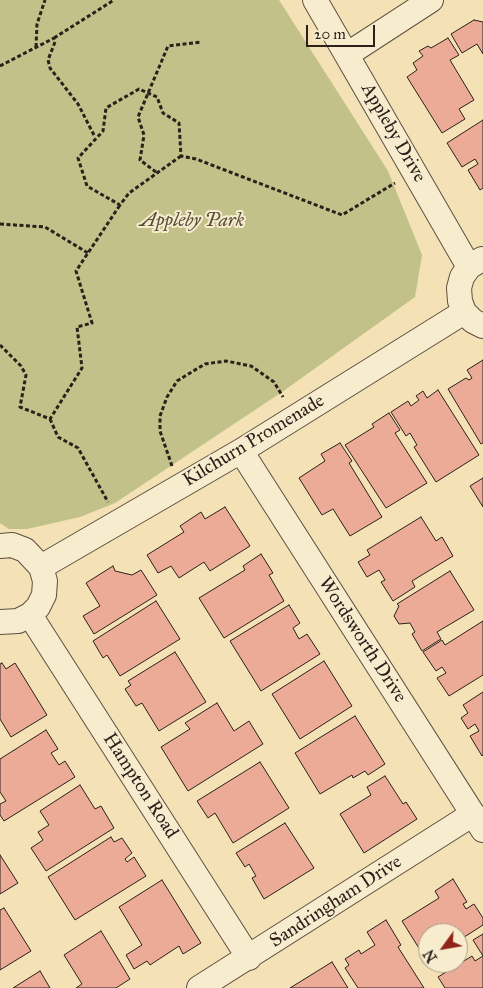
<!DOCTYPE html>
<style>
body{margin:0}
#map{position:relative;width:483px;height:988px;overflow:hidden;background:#f4e1b5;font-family:"IM FELL Great Primer",serif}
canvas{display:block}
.north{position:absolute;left:418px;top:923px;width:50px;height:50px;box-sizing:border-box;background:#f8eccf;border:1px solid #a69a87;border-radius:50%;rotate:238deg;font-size:14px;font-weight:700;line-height:20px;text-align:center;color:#2b201a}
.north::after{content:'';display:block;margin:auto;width:18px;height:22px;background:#8f2418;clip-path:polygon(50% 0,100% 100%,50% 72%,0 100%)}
.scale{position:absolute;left:306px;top:25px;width:69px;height:22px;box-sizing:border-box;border:2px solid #2b201a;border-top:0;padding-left:6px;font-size:15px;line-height:18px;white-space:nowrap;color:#2b201a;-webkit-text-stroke:4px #f8eccf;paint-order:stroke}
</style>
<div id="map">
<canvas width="483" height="988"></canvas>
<div class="north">N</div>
<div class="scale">20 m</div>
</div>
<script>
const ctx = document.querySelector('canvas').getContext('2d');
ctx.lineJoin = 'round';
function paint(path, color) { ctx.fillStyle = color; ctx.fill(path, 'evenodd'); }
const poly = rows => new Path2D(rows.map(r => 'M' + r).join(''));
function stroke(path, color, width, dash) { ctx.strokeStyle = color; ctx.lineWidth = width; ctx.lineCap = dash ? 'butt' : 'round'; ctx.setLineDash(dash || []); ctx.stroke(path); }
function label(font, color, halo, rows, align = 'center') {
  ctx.font = font + ' "IM FELL Great Primer",serif'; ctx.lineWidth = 4; ctx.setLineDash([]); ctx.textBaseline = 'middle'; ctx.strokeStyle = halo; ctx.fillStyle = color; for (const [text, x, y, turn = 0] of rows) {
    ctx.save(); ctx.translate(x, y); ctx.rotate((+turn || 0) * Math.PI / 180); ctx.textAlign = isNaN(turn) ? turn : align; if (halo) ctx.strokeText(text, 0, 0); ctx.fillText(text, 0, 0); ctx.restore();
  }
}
paint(poly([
 [0,0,279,0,388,171,422,255,415,297,282,392,115,503,80,517,27,529,9,529,0,523]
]), '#c1c189');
const building = poly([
 [474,20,483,22,483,54,477,44,462,53,451,34,474,20],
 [448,38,459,55,450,60,474,100,459,109,465,119,442,133,407,77,417,70,413,63,423,56,419,51,428,46,431,48,448,38],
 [483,120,483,188,480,190,468,170,478,164,475,159,462,167,447,143,483,120],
 [483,360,483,443,481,444,448,389,466,378,469,380,472,378,467,370,483,360],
 [438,390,479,455,436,482,414,447,417,445,410,433,406,436,391,412,408,401,411,406,419,400,416,396,423,391,427,398,438,390],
 [389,413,400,430,395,433,427,483,386,508,345,445,374,427,372,424,389,413],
 [340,443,352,461,349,463,382,517,350,536,333,509,322,515,299,478,325,461,321,454,340,443],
 [483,478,483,507,470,486,483,478],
 [225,507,250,546,210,571,204,562,179,578,171,566,158,573,147,555,184,532,180,526,201,512,205,519,225,507],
 [421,517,436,541,442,537,453,556,412,581,415,587,393,601,381,582,385,580,379,570,367,577,358,562,370,555,367,550,421,517],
 [261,554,273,573,269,575,284,601,224,638,199,598,245,570,243,566,261,554],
 [113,566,115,571,132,575,141,570,157,595,94,634,83,616,100,606,86,583,113,566],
 [450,571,474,610,437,632,441,639,422,651,412,634,415,632,410,623,399,624,394,616,399,606,397,604,450,571],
 [156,601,180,639,120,676,107,655,103,658,93,641,156,601],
 [289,605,300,623,293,628,299,639,307,634,320,654,261,691,230,641,289,605],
 [483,621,483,675,449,696,437,678,446,673,442,667,436,671,423,652,442,640,445,645,483,621],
 [175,652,206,702,159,731,142,703,136,706,125,689,131,685,128,681,175,652],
 [324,661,352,706,300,739,272,694,324,661],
 [2,663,6,669,15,663,47,715,11,737,0,719,0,664,2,663],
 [483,692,483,755,482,756,470,736,479,731,475,724,468,729,461,718,468,713,463,705,483,692],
 [217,703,234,731,249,721,263,744,188,791,161,747,190,729,185,723,217,703],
 [355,716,385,764,368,775,365,771,353,778,352,775,320,794,295,753,355,716],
 [46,730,58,749,51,753,59,765,65,761,75,777,4,821,0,815,0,804,6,801,0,792,0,759,46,730],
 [260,762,289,808,233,843,215,813,208,818,197,801,260,762],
 [385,776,403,804,406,802,417,819,364,853,340,814,371,795,367,787,385,776],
 [80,785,95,809,101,806,114,828,46,871,31,848,43,840,38,832,49,825,40,811,80,785],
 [285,823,314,868,264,899,252,878,256,876,249,864,245,867,236,853,285,823],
 [111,837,114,842,122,838,132,853,125,859,127,862,134,857,146,876,75,920,48,877,111,837],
 [0,855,18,883,0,894,0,855],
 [453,879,467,902,463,904,466,909,474,904,483,918,483,925,458,941,458,933,428,933,427,961,402,921,439,898,435,891,453,879],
 [162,880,201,943,183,954,179,946,150,965,147,961,134,969,126,955,142,945,119,907,162,880],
 [4,908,31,951,0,970,0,910,4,908],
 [386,920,401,945,398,947,424,988,358,988,345,968,349,965,345,959,359,950,361,954,375,945,367,932,386,920],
 [101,931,130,979,116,988,76,988,82,984,64,955,101,931],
 [483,934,483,988,445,988,438,977,472,956,475,961,483,956,473,940,483,934],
 [332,962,348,988,290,988,332,962],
 [40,971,50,988,13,988,40,971]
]);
paint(building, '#ebab97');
stroke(building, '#2b201a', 1);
const street = poly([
 [315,0,469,267],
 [348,54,431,0],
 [482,259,469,267,462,277,459,288,460,301,464,312,473,321,483,326],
 [241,451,483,830],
 [0,546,12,545,25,550,41,567,45,581,44,595,38,607,30,615,18,621,0,622],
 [41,567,241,451,464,312],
 [30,615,249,958],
 [199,988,473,814]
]);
stroke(street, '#5d5041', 26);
stroke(poly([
 [54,38,114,0],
 [36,47,37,24,45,0],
 [0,66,54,38,55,42,48,60,50,68,78,104,95,137],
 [181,156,129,193,120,205,87,186,78,158,103,131,106,108,139,89,157,97,163,113,179,123,181,156,196,159,342,215,395,183],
 [156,172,140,160,144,135,138,117,168,46,201,42],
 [0,224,45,227,88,253],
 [0,345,21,366,26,375,20,407,50,419,82,368,77,327,92,323,76,271,120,205],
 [50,419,58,437,78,448,108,502],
 [172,466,160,431,160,416,167,397,177,381,190,373,205,364,226,361,251,366,274,382,283,397]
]), '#2b201a', 3, [4, 2.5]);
stroke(street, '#f8eccf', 24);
label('19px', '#2b201a', '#f8eccf', [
 ["Appleby Drive",393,133,60],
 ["Kilchurn Promenade",254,441,-31],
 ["Wordsworth Drive",362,640,57],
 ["Hampton Road",140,786,57],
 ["Sandringham Drive",336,902,-33]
]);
label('italic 19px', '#58503b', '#f8eccf', [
 ["Appleby Park",192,221]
]);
</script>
